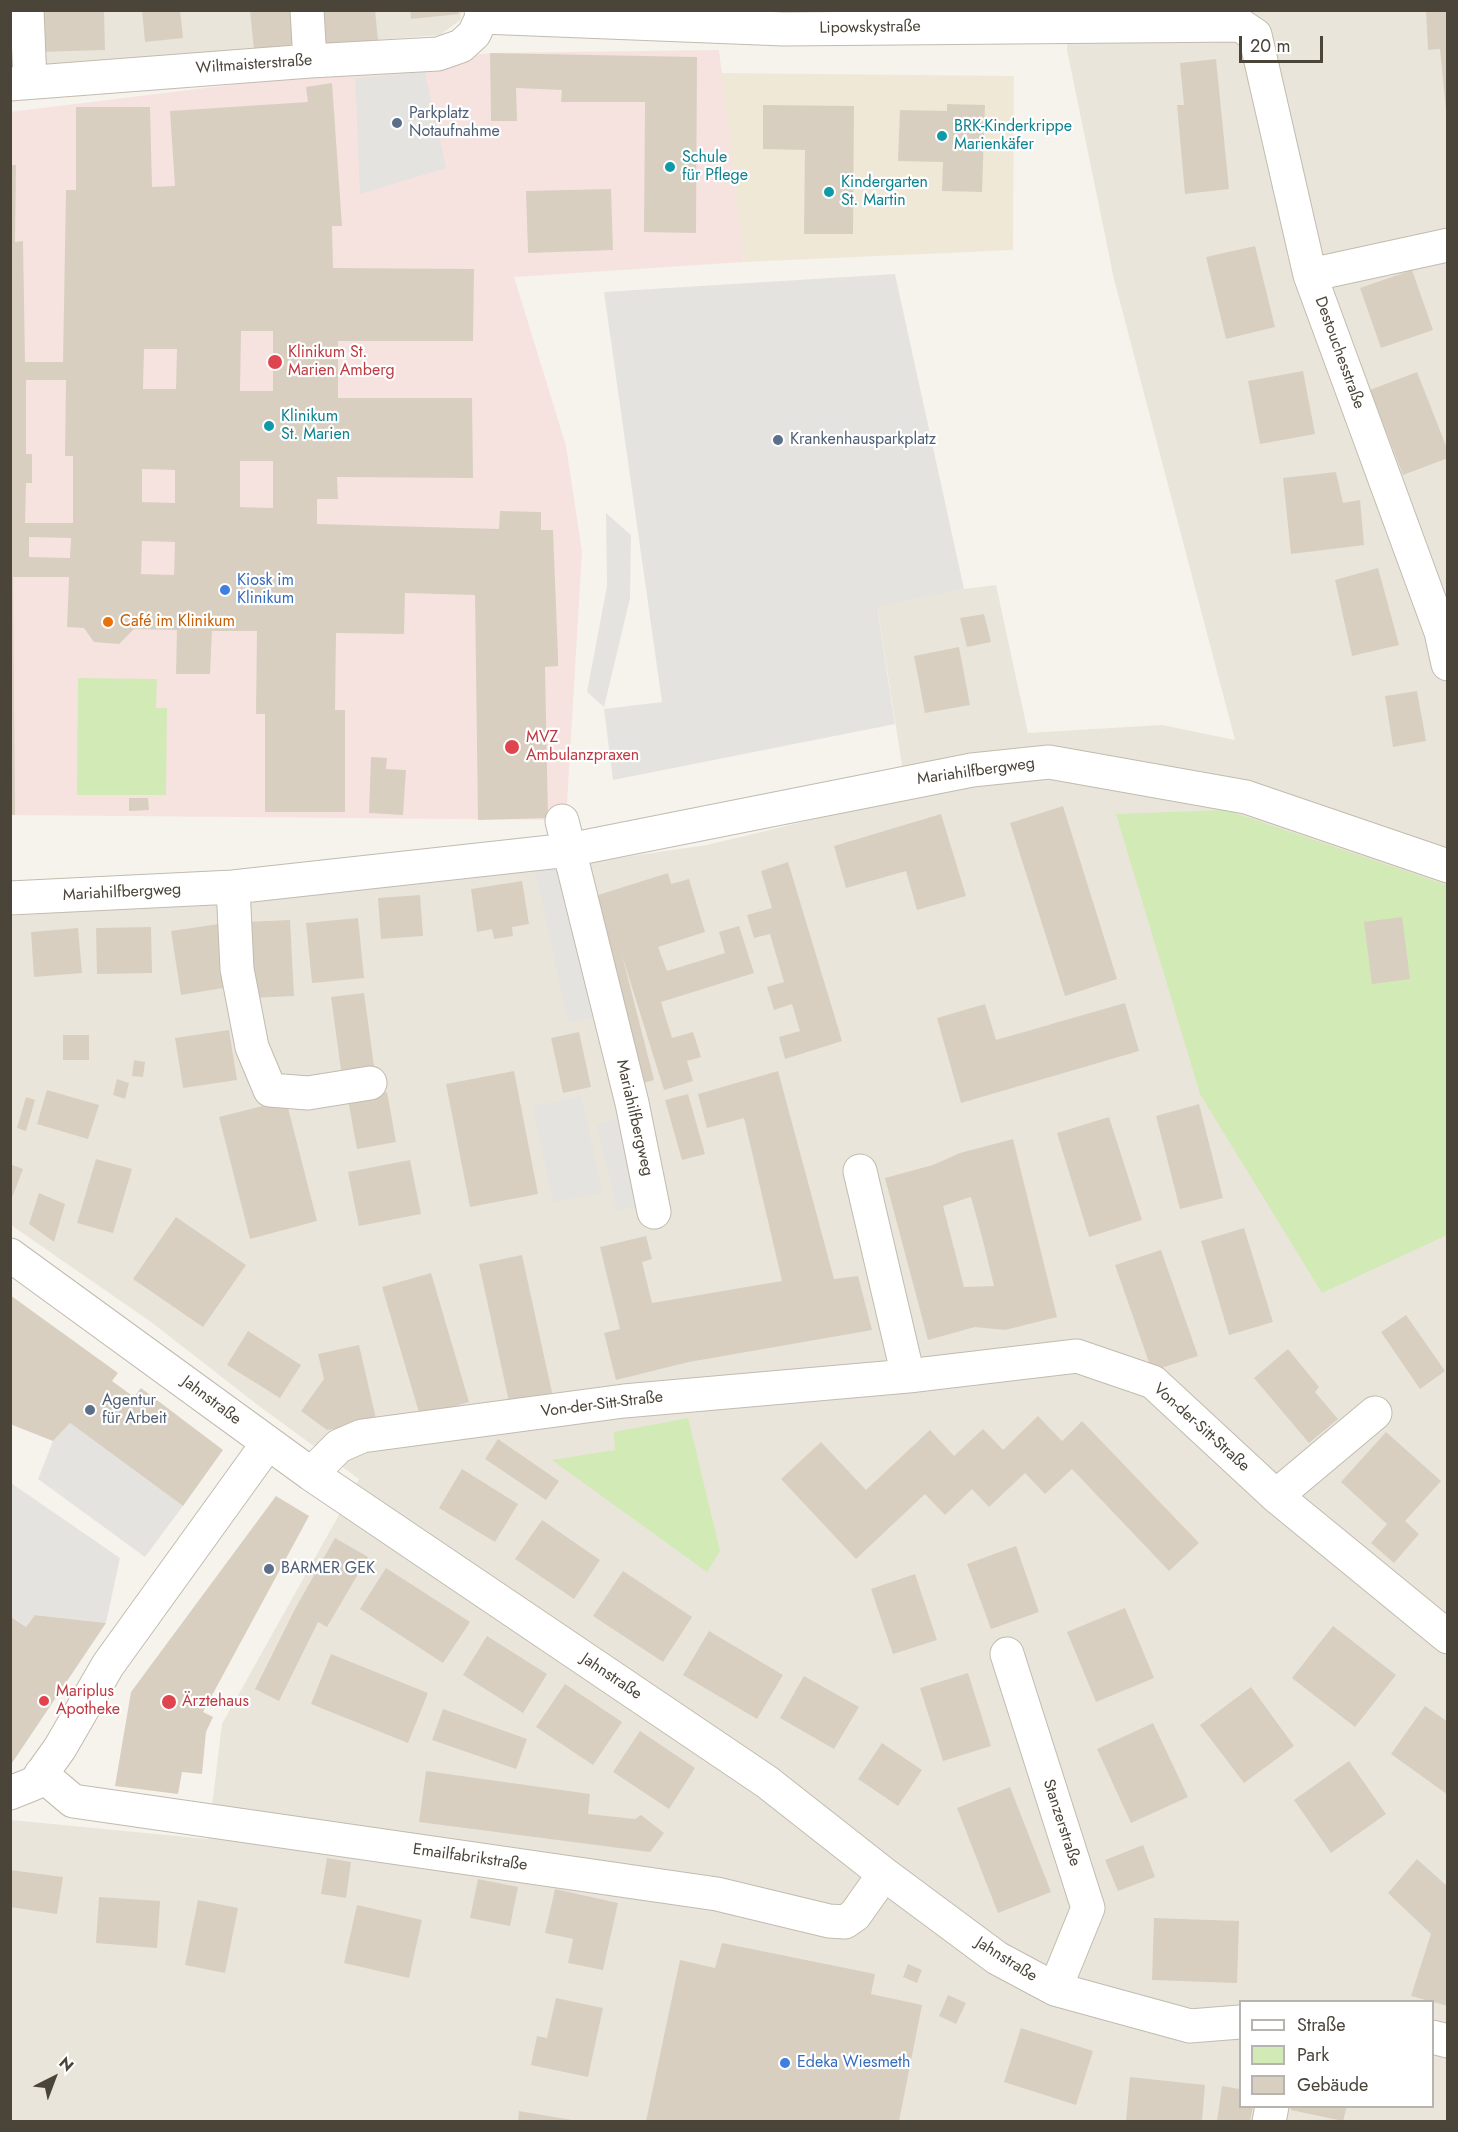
<!DOCTYPE html>
<meta charset="utf-8">
<style>
body{margin:0}
#map{position:relative;width:1458px;height:2132px;overflow:hidden;background:#f6f3ec;font-family:Jost,sans-serif}
canvas{display:block}
.frame{position:absolute;inset:0;border:12px solid #4b4439;pointer-events:none}
.legend{position:absolute;left:1239px;top:2000px;width:195px;height:108px;box-sizing:border-box;background:#fff;border:2px solid #b7b4b0;margin:0;padding:8px 10px;list-style:none;font-size:18px;color:#4b4439}
.legend li{display:flex;align-items:center;gap:12px;height:30px}
.legend b{width:30px;border:2px solid #b7b4b0}
.north{position:absolute;left:24px;top:2048px;width:60px;height:60px;-webkit-text-stroke:4px #fff;paint-order:stroke;rotate:42deg;font-size:16px;font-weight:700;line-height:24px;text-align:center;color:#4b4439}
.north::after{content:'';display:block;margin:auto;width:21px;height:27px;background:#4b4439;clip-path:polygon(50% 0,100% 100%,50% 72%,0 100%)}
.scale{position:absolute;left:1239px;top:36px;width:84px;height:27px;box-sizing:border-box;border:3px solid #4b4439;border-top:0;padding-left:8px;font-size:18px;line-height:21px;white-space:nowrap;color:#4b4439;-webkit-text-stroke:4px #fff;paint-order:stroke}
</style>
<div id="map">
<canvas width="1458" height="2132"></canvas>
<div class="frame"></div>
<ul class="legend">
<li><b style="height:8px;background:#fff"></b>Straße</li>
<li><b style="height:16px;background:#d2eab5"></b>Park</li>
<li><b style="height:16px;background:#d8cfc1"></b>Gebäude</li>
</ul>
<div class="north">N</div>
<div class="scale">20 m</div>
</div>
<script>
const ctx = document.querySelector('canvas').getContext('2d');
ctx.lineJoin = 'round';
function paint(path, color) { ctx.fillStyle = color; ctx.fill(path, 'evenodd'); }
const poly = rows => new Path2D(rows.map(r => 'M' + r).join(''));
function stroke(path, color, width, dash) { ctx.strokeStyle = color; ctx.lineWidth = width; ctx.lineCap = dash ? 'butt' : 'round'; ctx.setLineDash(dash || []); ctx.stroke(path); }
function label(font, color, halo, rows, align = 'center') {
  ctx.font = font + ' Jost,sans-serif'; ctx.lineWidth = 4.5; ctx.setLineDash([]); ctx.textBaseline = 'middle'; ctx.strokeStyle = halo; ctx.fillStyle = color; for (const [text, x, y, turn = 0] of rows) {
    ctx.save(); ctx.translate(x, y); ctx.rotate((+turn || 0) * Math.PI / 180); ctx.textAlign = isNaN(turn) ? turn : align; if (halo) ctx.strokeText(text, 0, 0); ctx.fillText(text, 0, 0); ctx.restore();
  }
}
paint(poly([
 [11,11,462,11,460,20,440,35,11,69],
 [544,11,1447,11,1447,2121,11,2121,11,1820,208,1839,222,1724,359,1479,259,1406,151,1322,11,1225,11,916,190,903,535,870,707,845,907,797,877,606,964,589,996,585,1028,733,1162,725,1235,740,1114,279,1067,50,1068,11,732,14],
 [1240,2002,1432,2002,1432,2106,1240,2106]
]), '#eae5da');
paint(poly([
 [721,73,1014,76,1013,250,744,262]
]), '#efe8d6');
paint(poly([
 [719,50,744,262,514,277,566,446,582,552,566,820,11,815,10,112,490,53]
]), '#f6e3e0');
paint(poly([
 [78,678,157,679,156,708,167,708,166,795,77,795],
 [1226,810,1447,885,1447,1235,1322,1293,1200,1094,1116,814],
 [688,1418,720,1551,707,1572,552,1460,615,1450,614,1432]
]), '#d2eab5');
paint(poly([
 [425,72,446,168,360,194,355,78],
 [895,274,964,589,877,607,895,724,613,780,604,709,662,702,604,292],
 [606,513,631,535,630,598,604,707,587,692,607,586],
 [560,865,594,1017,568,1023,535,870],
 [582,1096,602,1193,553,1203,533,1106],
 [618,1119,639,1206,617,1211,597,1124],
 [70,1423,183,1506,145,1557,38,1479,53,1441],
 [11,1483,120,1558,106,1623,36,1615,26,1627,11,1616]
]), '#e5e3e0');
paint(poly([
 [36,10,104,10,105,50,38,52],
 [142,10,180,10,183,38,145,42],
 [250,10,291,10,294,46,254,51],
 [320,10,375,10,378,40,324,46],
 [410,10,458,10,459,14,411,19],
 [1426,10,1448,10,1448,131,1440,49,1428,50],
 [490,53,697,57,696,233,644,232,645,102,561,102,562,90,516,88,517,121,491,121],
 [1216,59,1229,189,1185,194,1177,105,1184,105,1180,63],
 [332,83,342,226,332,226,333,268,474,269,473,341,338,341,338,398,472,398,473,478,337,477,338,499,317,499,317,524,499,529,500,511,541,512,541,530,553,530,558,657,558,666,545,667,548,818,478,820,475,595,405,593,404,634,336,633,335,710,345,710,345,812,265,812,265,714,256,714,257,631,212,631,210,674,176,674,177,630,134,629,119,644,94,642,84,628,67,627,69,577,13,577,15,815,10,815,10,165,16,165,15,242,23,241,25,362,63,362,66,190,76,190,76,107,150,107,152,187,175,186,170,111,308,102,306,87],
 [241,331,273,331,273,391,240,391],
 [144,349,177,349,176,389,143,389],
 [26,380,66,380,65,456,73,456,73,523,25,523,26,483,32,483,32,454,26,454],
 [240,461,273,461,273,508,240,507],
 [142,469,175,470,175,503,142,502],
 [29,537,71,538,70,558,29,557],
 [142,541,175,542,174,575,141,574],
 [947,104,985,105,982,192,942,191,943,162,898,161,900,110,947,111],
 [763,105,854,106,853,234,804,234,805,150,763,149],
 [611,189,613,250,528,253,526,191],
 [1255,246,1275,327,1226,339,1206,257],
 [1412,270,1433,330,1381,348,1360,288],
 [1303,371,1315,434,1260,444,1248,381],
 [1417,372,1448,451,1448,458,1403,475,1370,390],
 [1336,472,1343,503,1360,500,1364,545,1291,554,1283,478],
 [1378,568,1399,645,1352,656,1335,580],
 [984,614,991,642,967,647,960,618],
 [959,647,970,705,925,713,914,656],
 [1417,691,1426,741,1393,747,1385,696],
 [371,757,387,758,386,769,406,770,403,815,369,813],
 [129,798,148,798,149,810,129,811],
 [1063,806,1117,979,1065,996,1010,823],
 [941,814,966,896,917,910,906,871,846,888,834,846],
 [788,862,842,1041,785,1059,779,1037,800,1031,792,1004,774,1010,767,987,784,982,770,934,754,938,747,915,772,908,761,871],
 [668,873,671,884,689,879,705,932,658,947,667,971,725,953,719,932,739,926,754,973,661,1002,672,1038,693,1032,701,1057,687,1061,693,1081,664,1090,622,955,654,1080,633,1086,595,940,608,937,595,896],
 [522,881,529,924,512,927,513,936,494,939,492,929,477,932,471,889],
 [420,895,423,936,381,939,378,898],
 [1402,917,1410,979,1372,984,1364,922],
 [358,918,364,978,312,983,306,923],
 [290,920,294,996,251,998,246,922],
 [219,924,229,987,181,995,171,931],
 [151,927,152,973,97,974,96,928],
 [78,928,82,973,34,977,31,932],
 [364,993,374,1066,341,1070,331,997],
 [1125,1003,1139,1051,961,1103,937,1018,985,1004,996,1040],
 [229,1030,237,1080,183,1088,175,1038],
 [579,1032,591,1087,563,1093,551,1038],
 [63,1035,89,1035,89,1060,63,1060],
 [134,1060,145,1062,143,1077,132,1076],
 [514,1071,538,1194,470,1207,446,1084],
 [778,1071,834,1279,858,1276,872,1330,689,1362,616,1380,604,1333,620,1329,600,1247,646,1236,652,1259,642,1262,652,1303,782,1281,744,1118,707,1128,698,1094],
 [117,1079,129,1083,125,1099,113,1095],
 [47,1090,99,1105,88,1139,37,1124],
 [387,1092,396,1142,357,1149,348,1100],
 [688,1094,705,1154,682,1160,665,1100],
 [26,1097,35,1100,26,1131,17,1128],
 [286,1100,317,1221,250,1239,219,1117],
 [1199,1104,1223,1198,1180,1209,1156,1116],
 [1109,1117,1142,1220,1089,1237,1057,1133],
 [1013,1139,1057,1317,1005,1330,975,1327,928,1340,885,1178,933,1165,960,1153],
 [971,1197,983,1241,994,1286,964,1287,943,1206],
 [96,1159,132,1169,113,1233,77,1223],
 [410,1160,421,1214,359,1226,348,1172],
 [10,1164,23,1169,11,1200,10,1200],
 [39,1193,65,1204,54,1242,29,1224],
 [176,1217,246,1265,203,1327,133,1279],
 [1244,1228,1273,1322,1229,1335,1201,1241],
 [1161,1250,1198,1356,1152,1371,1115,1265],
 [522,1255,554,1402,511,1411,479,1264],
 [431,1273,469,1402,420,1416,382,1287],
 [10,1295,118,1373,112,1381,134,1397,141,1388,223,1450,183,1506,70,1423,53,1441,10,1424],
 [1406,1315,1445,1371,1420,1389,1381,1332],
 [248,1331,301,1365,280,1398,227,1365],
 [359,1345,377,1423,327,1430,301,1411,324,1379,318,1354],
 [1288,1349,1319,1387,1315,1392,1338,1419,1309,1443,1254,1378],
 [1038,1416,1062,1441,1082,1421,1199,1543,1169,1571,1072,1469,1045,1494,1025,1473,989,1507,972,1489,945,1515,925,1494,856,1559,781,1479,821,1442,866,1490,930,1430,954,1456,983,1429,1003,1450],
 [1386,1432,1441,1481,1405,1521,1419,1534,1394,1563,1371,1543,1387,1524,1341,1482],
 [498,1439,559,1481,546,1500,485,1459],
 [462,1469,518,1504,495,1542,439,1508],
 [276,1496,309,1516,203,1712,213,1717,206,1732,202,1774,182,1772,178,1794,115,1786,131,1692],
 [542,1520,600,1560,574,1599,515,1559],
 [335,1538,368,1557,327,1627,318,1622,279,1701,255,1689,295,1609],
 [1016,1546,1039,1612,991,1629,967,1564],
 [386,1568,470,1622,443,1663,360,1609],
 [623,1571,692,1617,663,1662,593,1616],
 [915,1574,937,1640,893,1654,871,1589],
 [1125,1608,1154,1678,1096,1702,1067,1632],
 [35,1615,106,1623,10,1766,10,1616,26,1627],
 [1333,1626,1396,1675,1355,1727,1292,1678],
 [709,1631,783,1675,757,1719,683,1675],
 [487,1636,547,1674,523,1713,463,1675],
 [331,1654,428,1693,408,1743,311,1704],
 [968,1673,991,1746,943,1761,920,1688],
 [804,1676,859,1707,834,1749,780,1718],
 [565,1684,622,1722,593,1765,536,1727],
 [1251,1687,1294,1746,1244,1783,1200,1725],
 [1425,1706,1448,1722,1448,1795,1391,1754],
 [443,1709,527,1739,516,1769,432,1740],
 [1153,1723,1188,1797,1131,1823,1097,1749],
 [640,1731,695,1768,669,1809,613,1772],
 [882,1743,922,1770,898,1806,858,1779],
 [1349,1761,1386,1814,1331,1853,1294,1800],
 [426,1771,590,1794,588,1814,635,1819,641,1815,664,1833,650,1852,419,1822],
 [1010,1787,1051,1892,998,1913,957,1808],
 [1143,1845,1155,1877,1118,1891,1105,1860],
 [327,1858,351,1862,346,1898,321,1894],
 [1417,1859,1448,1887,1448,2006,1411,1996,1431,1934,1388,1893],
 [10,1870,63,1877,57,1914,10,1907],
 [478,1879,518,1887,510,1926,470,1918],
 [555,1889,618,1903,603,1970,568,1963,573,1939,545,1933],
 [99,1897,160,1901,157,1948,96,1943],
 [198,1900,238,1908,225,1973,185,1965],
 [357,1905,422,1920,409,1978,344,1963],
 [1154,1918,1239,1921,1237,1983,1152,1980],
 [722,1943,875,1974,871,1994,922,2005,899,2121,646,2121,680,1960,715,1968],
 [908,1964,922,1970,917,1983,903,1977],
 [948,1995,966,2003,956,2024,939,2016],
 [556,1998,603,2008,588,2077,531,2065,537,2036,547,2038],
 [1021,2028,1093,2051,1076,2105,1004,2082],
 [1130,2077,1205,2085,1202,2121,1126,2120],
 [1222,2086,1240,2089,1240,2106,1253,2106,1250,2121,1217,2121],
 [1291,2106,1347,2106,1343,2121,1291,2110],
 [519,2111,572,2120,572,2121,518,2121]
]), '#d8cfc1');
const minor = poly([
 [27,10,30,82],
 [307,10,310,61],
 [482,17,784,29,1240,25,1255,35,1310,275,1441,632,1448,664],
 [10,84,310,61,438,54,461,46,474,34,482,17,481,10],
 [1310,275,1448,245],
 [562,821,632,1103,654,1212],
 [233,887,237,969,252,1047,270,1090,308,1093,370,1083],
 [10,898,233,887,569,850,972,770,1049,762,1246,797,1448,866],
 [860,1171,908,1376],
 [10,1255,311,1474,767,1782,884,1874,997,1958,1055,1989,1190,2026,1240,2022],
 [311,1474,339,1446,362,1436,624,1401,908,1376,1077,1356,1153,1382,1276,1496,1448,1637],
 [1276,1496,1375,1413],
 [1007,1654,1088,1908,1055,1989],
 [41,1774,73,1801,717,1894,829,1921,845,1922,855,1915,884,1874],
 [10,1793,35,1783,60,1748,108,1665,268,1443],
 [1432,2037,1448,2041],
 [1269,2122,1272,2106]
]);
stroke(minor, '#c2bbae', 35);
stroke(minor, '#fff', 33);
for (const [x, y, r, color] of [
 [397,123,6,"#5c6f8a"],
 [942,136,6,"#0f9aa8"],
 [670,167,6,"#0f9aa8"],
 [829,192,6,"#0f9aa8"],
 [275,362,8,"#e0444e"],
 [269,426,6,"#0f9aa8"],
 [778,440,6,"#5c6f8a"],
 [225,590,6,"#3f7fe0"],
 [108,622,6,"#e8710a"],
 [512,747,8,"#e0444e"],
 [90,1410,6,"#5c6f8a"],
 [269,1569,6,"#5c6f8a"],
 [44,1701,6,"#e0444e"],
 [169,1702,8,"#e0444e"],
 [785,2063,6,"#3f7fe0"]
]) { const dot = new Path2D(); dot.arc(x, y, r, 0, 2 * Math.PI); ctx.fillStyle = color; ctx.fill(dot); stroke(dot, '#fff', 2); }
label('16px', '#4b4439', '#fff', [
 ["Lipowskystraße",870,28,-1],
 ["Wiltmaisterstraße",254,65,-4],
 ["Destouchesstraße",1339,353,70],
 ["Mariahilfbergweg",976,772,-8],
 ["Mariahilfbergweg",122,893,-3],
 ["Mariahilfbergweg",634,1118,77],
 ["Jahnstraße",211,1401,37],
 ["Von-der-Sitt-Straße",602,1405,-7],
 ["Von-der-Sitt-Straße",1201,1428,42],
 ["Jahnstraße",611,1677,34],
 ["Stanzerstraße",1061,1823,72],
 ["Emailfabrikstraße",470,1858,8],
 ["Jahnstraße",1006,1960,32]
]);
label('16px', '#4e5e75', '#fff', [
 ["Parkplatz",409,114],
 ["Notaufnahme",409,132],
 ["Krankenhausparkplatz",790,440],
 ["Agentur",102,1401],
 ["für Arbeit",102,1419],
 ["BARMER GEK",281,1569]
], 'left');
label('16px', '#0d838f', '#fff', [
 ["BRK-Kinderkrippe",954,127],
 ["Marienkäfer",954,145],
 ["Schule",682,158],
 ["für Pflege",682,176],
 ["Kindergarten",841,183],
 ["St. Martin",841,201],
 ["Klinikum",281,417],
 ["St. Marien",281,435]
], 'left');
label('16px', '#be3a42', '#fff', [
 ["Klinikum St.",288,353],
 ["Marien Amberg",288,371],
 ["MVZ",526,738],
 ["Ambulanzpraxen",526,756],
 ["Mariplus",56,1692],
 ["Apotheke",56,1710],
 ["Ärztehaus",182,1702]
], 'left');
label('16px', '#366cbe', '#fff', [
 ["Kiosk im",237,581],
 ["Klinikum",237,599],
 ["Edeka Wiesmeth",797,2063]
], 'left');
label('16px', '#c56008', '#fff', [
 ["Café im Klinikum",120,622]
], 'left');
</script>
